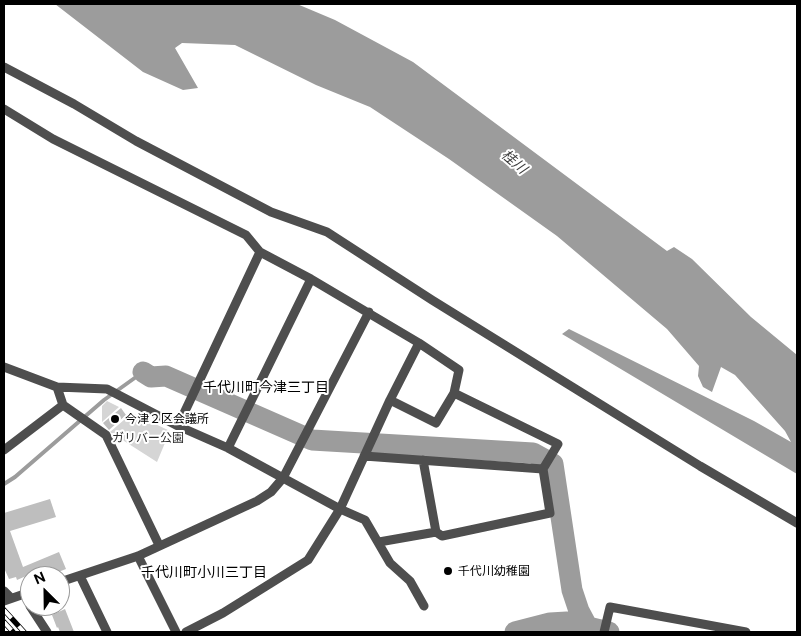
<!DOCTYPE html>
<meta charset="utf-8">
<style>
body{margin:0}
#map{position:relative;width:801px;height:636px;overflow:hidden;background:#fff;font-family:"Public Sans",sans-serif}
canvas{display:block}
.frame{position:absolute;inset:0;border:5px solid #000;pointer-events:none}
.north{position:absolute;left:20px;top:566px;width:50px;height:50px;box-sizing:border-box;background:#fff;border:1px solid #999;border-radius:50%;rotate:337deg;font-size:14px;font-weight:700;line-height:20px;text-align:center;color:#000}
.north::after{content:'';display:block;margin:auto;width:18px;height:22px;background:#000;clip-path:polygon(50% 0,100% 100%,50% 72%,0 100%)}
</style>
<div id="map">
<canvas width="801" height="636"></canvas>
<div class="frame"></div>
<div class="north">N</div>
</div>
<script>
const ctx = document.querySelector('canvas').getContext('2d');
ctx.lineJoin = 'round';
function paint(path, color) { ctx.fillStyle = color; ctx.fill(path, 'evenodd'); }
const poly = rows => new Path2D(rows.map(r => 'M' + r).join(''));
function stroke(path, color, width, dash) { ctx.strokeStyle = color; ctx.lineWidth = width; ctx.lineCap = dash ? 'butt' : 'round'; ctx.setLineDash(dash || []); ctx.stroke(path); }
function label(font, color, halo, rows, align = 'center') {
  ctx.font = font + ' "Public Sans","Noto Sans JP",sans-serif'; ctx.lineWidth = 4; ctx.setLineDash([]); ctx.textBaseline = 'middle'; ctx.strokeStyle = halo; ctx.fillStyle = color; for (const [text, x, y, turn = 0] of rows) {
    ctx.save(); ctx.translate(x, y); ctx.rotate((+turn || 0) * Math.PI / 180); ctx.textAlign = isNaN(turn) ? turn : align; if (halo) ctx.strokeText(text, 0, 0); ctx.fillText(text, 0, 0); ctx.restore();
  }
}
paint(poly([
 [107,401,119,407,102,422,102,406],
 [132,413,170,431,157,462,110,432]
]), '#d5d5d5');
paint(poly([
 [55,4,297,4,335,20,413,62,667,251,674,247,692,259,751,317,797,355,797,474,562,334,569,329,754,421,791,442,785,431,735,375,721,367,712,392,703,387,698,376,699,366,667,329,557,236,449,159,370,107,316,85,235,45,182,43,175,48,198,88,183,90,143,72]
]), '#9c9c9c');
stroke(poly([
 [4,484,15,477,104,400,143,372]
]), '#9c9c9c', 4);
stroke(poly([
 [143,372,151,377,166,376,312,440,533,453,553,464,572,590,579,611,588,628],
 [515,632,550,623,567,622,609,632]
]), '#9c9c9c', 21);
paint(poly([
 [121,408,126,415,109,430,103,423],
 [50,499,56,517,10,531,23,567,59,552,66,569,48,576,26,576,17,580,16,577,9,579,4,568,4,513],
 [65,609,74,632,60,632,58,627,57,628,52,615]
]), '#bebebe');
stroke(poly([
 [4,67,74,104,136,141,271,212,327,232,432,300,700,466,797,523],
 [4,109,53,139,246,235,260,252,311,279,419,343,390,400,340,509,308,560,223,613,186,632],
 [4,367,57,387,107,389,178,426,228,448,340,509,365,520,390,563,410,581,424,606],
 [57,387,63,405,106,435,159,545],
 [390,400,436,423,454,393,459,370,419,343],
 [178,426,260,252],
 [228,448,311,279],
 [4,450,63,405],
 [364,456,543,469],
 [423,460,436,532,442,536,550,513,543,469,558,444,454,393],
 [379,542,436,532],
 [138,556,176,632],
 [80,576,107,632],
 [60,582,138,556,257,501,271,492,283,478,369,312],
 [4,591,11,598],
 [4,601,30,592],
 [30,606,47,632],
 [604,632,610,607,746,632]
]), '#4e4e4e', 9);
const rail = poly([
 [4,610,24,632],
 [4,622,13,632]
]);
stroke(rail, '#000', 5.5);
stroke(rail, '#fff', 4, [11]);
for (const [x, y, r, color] of [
 [115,419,5,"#000"],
 [448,571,5,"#000"]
]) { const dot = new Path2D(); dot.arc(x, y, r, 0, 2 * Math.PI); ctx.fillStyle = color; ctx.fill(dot); stroke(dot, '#fff', 2); }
label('12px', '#000', '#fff', [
 ["今津２区会議所",125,419],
 ["千代川幼稚園",458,571]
], 'left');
label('12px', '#2c2c2c', '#fff', [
 ["ガリバー公園",148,438]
]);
label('italic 14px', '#3d3d3d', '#fff', [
 ["桂川",514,162,41]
]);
label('14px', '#000', '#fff', [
 ["千代川町今津三丁目",266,388],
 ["千代川町小川三丁目",204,573]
]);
</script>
